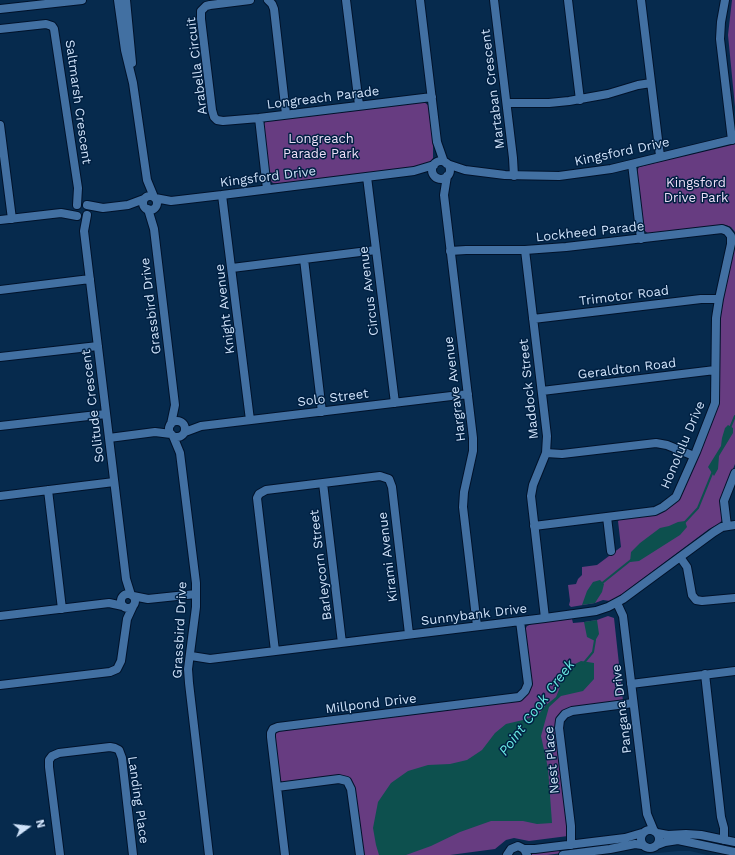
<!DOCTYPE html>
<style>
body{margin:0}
#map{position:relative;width:735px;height:855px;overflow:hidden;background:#062a4d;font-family:"Work Sans",sans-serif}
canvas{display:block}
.north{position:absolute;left:8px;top:807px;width:40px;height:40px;-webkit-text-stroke:3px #002042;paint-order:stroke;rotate:75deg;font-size:11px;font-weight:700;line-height:16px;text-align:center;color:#cfe2f9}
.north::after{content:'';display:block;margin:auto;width:14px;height:18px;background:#cfe2f9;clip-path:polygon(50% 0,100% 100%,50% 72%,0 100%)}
</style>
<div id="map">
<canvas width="735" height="855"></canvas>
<div class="north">N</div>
</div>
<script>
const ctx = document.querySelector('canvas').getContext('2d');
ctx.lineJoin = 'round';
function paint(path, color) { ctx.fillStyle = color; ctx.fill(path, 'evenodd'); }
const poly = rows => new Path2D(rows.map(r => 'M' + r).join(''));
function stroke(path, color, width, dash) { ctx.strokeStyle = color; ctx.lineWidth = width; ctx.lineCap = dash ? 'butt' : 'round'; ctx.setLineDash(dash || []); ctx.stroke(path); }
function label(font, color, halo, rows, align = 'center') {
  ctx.font = font + ' "Work Sans",sans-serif'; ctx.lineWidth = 3; ctx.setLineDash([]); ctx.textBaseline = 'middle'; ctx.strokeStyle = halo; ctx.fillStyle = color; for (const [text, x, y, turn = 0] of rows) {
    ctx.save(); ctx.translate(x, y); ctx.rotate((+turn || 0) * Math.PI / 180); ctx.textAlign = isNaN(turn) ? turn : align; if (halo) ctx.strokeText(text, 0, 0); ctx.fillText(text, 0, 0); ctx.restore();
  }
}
paint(poly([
 [678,851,690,851,707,855,639,855]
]), '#0d365e');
paint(poly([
 [732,0,735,0,735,107,728,35],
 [424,102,429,106,433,143,433,158,431,162,417,167,277,184,273,183,270,180,263,125,266,121],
 [735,142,735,232,731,227,726,225,653,234,649,234,645,231,643,227,637,171,639,167],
 [735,240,735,464,721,499,722,520,719,524,709,529,618,597,610,601,603,600,595,603,571,607,569,605,570,601,568,585,576,584,578,579,582,575,582,567,597,565,621,547,618,521,620,519,664,510,674,504,683,492,714,415,720,310],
 [608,616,614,618,623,701,560,714,569,833,568,836,529,841,514,838,506,840,495,849,450,855,363,855,353,784,351,779,344,776,286,783,282,782,279,779,274,741,275,735,278,731,525,696,525,630,527,626,534,623,572,619,573,623,584,622,597,620],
 [586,846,586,850,547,855,530,855,529,852]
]), '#673c81');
paint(poly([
 [728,425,733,428,733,433,719,456,718,469,714,476,708,467,721,446,722,438,725,428],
 [685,521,687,527,680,535,639,561,630,562,631,552,640,543,660,528,669,526,678,522],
 [600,580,604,584,602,592,595,603,582,605,587,591,593,582],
 [597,620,599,634,595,641,587,637,584,622],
 [581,661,594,663,594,679,583,691,561,696,549,707,541,736,548,768,552,823,537,824,523,821,491,821,460,832,431,846,406,855,379,855,376,845,373,828,378,802,391,783,408,771,428,765,450,764,467,760,482,750,495,733,506,724,523,720,538,715,546,705,556,697,560,687,559,679,569,667]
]), '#0d504e');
stroke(poly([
 [730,428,735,416],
 [685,522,698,508,713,471],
 [601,584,631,560],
 [583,664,593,652,595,640]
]), '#0d504e', 2);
const minor = poly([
 [118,0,125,50,133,83,147,180,154,197],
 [126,0,132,63],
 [250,0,210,5,206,6,201,11,201,19,212,110,214,117,217,120,223,121,259,118,432,97],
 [268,0,272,4,274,9,286,114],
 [346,0,359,105],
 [420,0,437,142,444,162],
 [494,0,513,158,514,176],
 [568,0,580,100],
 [641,0,660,156],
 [725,0,721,22,720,39,732,140],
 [0,9,82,0],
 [0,29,46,24,52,26,54,29,78,188,77,205],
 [507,103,549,103,569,101,608,94,638,85,651,83],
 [259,118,267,189],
 [0,125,12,219],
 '432 170a9 9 0 1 1 18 0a9 9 0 1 1-18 0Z',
 [447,164,465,170,505,175,559,176,611,169,735,139],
 [632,164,641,239],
 [447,176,444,195,473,438,473,451,464,492,463,507,477,626],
 [367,177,395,403],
 [222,195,250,420],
 '143 203a7 7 0 1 1 14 0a7 7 0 1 1-14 0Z',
 [155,198,171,201,222,195,414,171,434,165],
 [87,205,103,208,128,205,144,199],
 [148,209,154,229,175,405,171,424],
 [87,215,84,231,126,579,131,595],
 [0,220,61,213,77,216],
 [525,250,547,436,546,453,533,485,531,496,545,618],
 [450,251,466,250,525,250,566,247,722,229,727,231,731,236,731,244,719,299,716,318,715,403,696,452,676,497,663,507,655,511,534,526],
 [304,259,322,412],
 [232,268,376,250],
 [0,290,90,279],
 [533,319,701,299,719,299],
 [0,357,98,346],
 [542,391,715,370],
 '169 429a8 8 0 1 1 16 0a8 8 0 1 1-16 0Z',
 [0,426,106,414],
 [185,432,201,426,468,394],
 [173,436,180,453,196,583,196,607,188,669,189,683,209,855],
 [109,438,155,432,171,434],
 [546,453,562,454,656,443,667,445,694,456],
 [323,483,342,643],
 [48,490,62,609],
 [0,496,114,482],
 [607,517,611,551],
 [727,526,724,501,735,473],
 [680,557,687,567,692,595,696,600,702,601,735,598],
 '121 601a7 7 0 1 1 14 0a7 7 0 1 1-14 0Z',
 [133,596,148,599,196,594],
 [617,603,623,616,647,814,654,831],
 [0,616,109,603,123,606],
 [275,651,257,498,259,494,266,490,380,476,389,479,392,487,409,634],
 [191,656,210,659,545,618,596,611,608,607,623,599,714,532,722,527,735,525],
 [705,674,721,817,724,828,724,840],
 [631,684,735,671],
 [0,685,110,672,117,669,121,661,127,619,133,606],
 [277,787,339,779,347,781,351,789,360,855],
 '641 839a9 9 0 1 1 18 0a9 9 0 1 1-18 0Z',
 [657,833,668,835,686,834,701,835,735,842],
 [571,845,571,826,559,728,560,720,565,714,572,711,633,703],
 [657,845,665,842,678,840,735,852],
 [524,849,535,849,625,838,642,833],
 [60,855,49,767,49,760,52,756,59,753,110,747,115,748,119,750,122,758,133,855],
 [285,855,271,737,271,733,273,729,278,727,519,697,525,691,528,684,520,621],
 [507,855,511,849,518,846,524,849,527,855],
 [563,855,610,849,635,844,642,845]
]);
stroke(minor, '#00122a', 10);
stroke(minor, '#4270a2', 8);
label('13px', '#cfe2f9', '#002042', [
 ["Arabella Circuit",197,66,-97],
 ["Martaban Crescent",493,89,-97],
 ["Longreach Parade",323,98,-7],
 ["Saltmarsh Crescent",78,102,82],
 ["Kingsford Drive",622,152,-12],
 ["Kingsford Drive",268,177,-7],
 ["Lockheed Parade",590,232,-6],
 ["Circus Avenue",369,291,-97],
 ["Trimotor Road",624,296,-7],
 ["Grassbird Drive",151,306,-97],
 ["Knight Avenue",225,309,-97],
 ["Geraldton Road",627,369,-7],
 ["Hargrave Avenue",455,389,-97],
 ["Maddock Street",529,389,-96],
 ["Solo Street",333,398,-7],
 ["Solitude Crescent",93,406,-97],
 ["Honolulu Drive",683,445,-67],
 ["Kirami Avenue",388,557,-97],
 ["Barleycorn Street",321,565,-97],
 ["Sunnybank Drive",474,615,-7],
 ["Grassbird Drive",180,630,-87],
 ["Millpond Drive",371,704,-7],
 ["Pangana Drive",622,709,-97],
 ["Nest Place",552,760,-95],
 ["Landing Place",138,800,82]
]);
label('13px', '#ecdef7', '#002042', [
 ["Longreach",321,139],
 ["Parade Park",321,154],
 ["Kingsford",696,183],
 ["Drive Park",696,198]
]);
label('italic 14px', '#68e6e0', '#002042', [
 ["Point Cook Creek",537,708,-53]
]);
</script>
